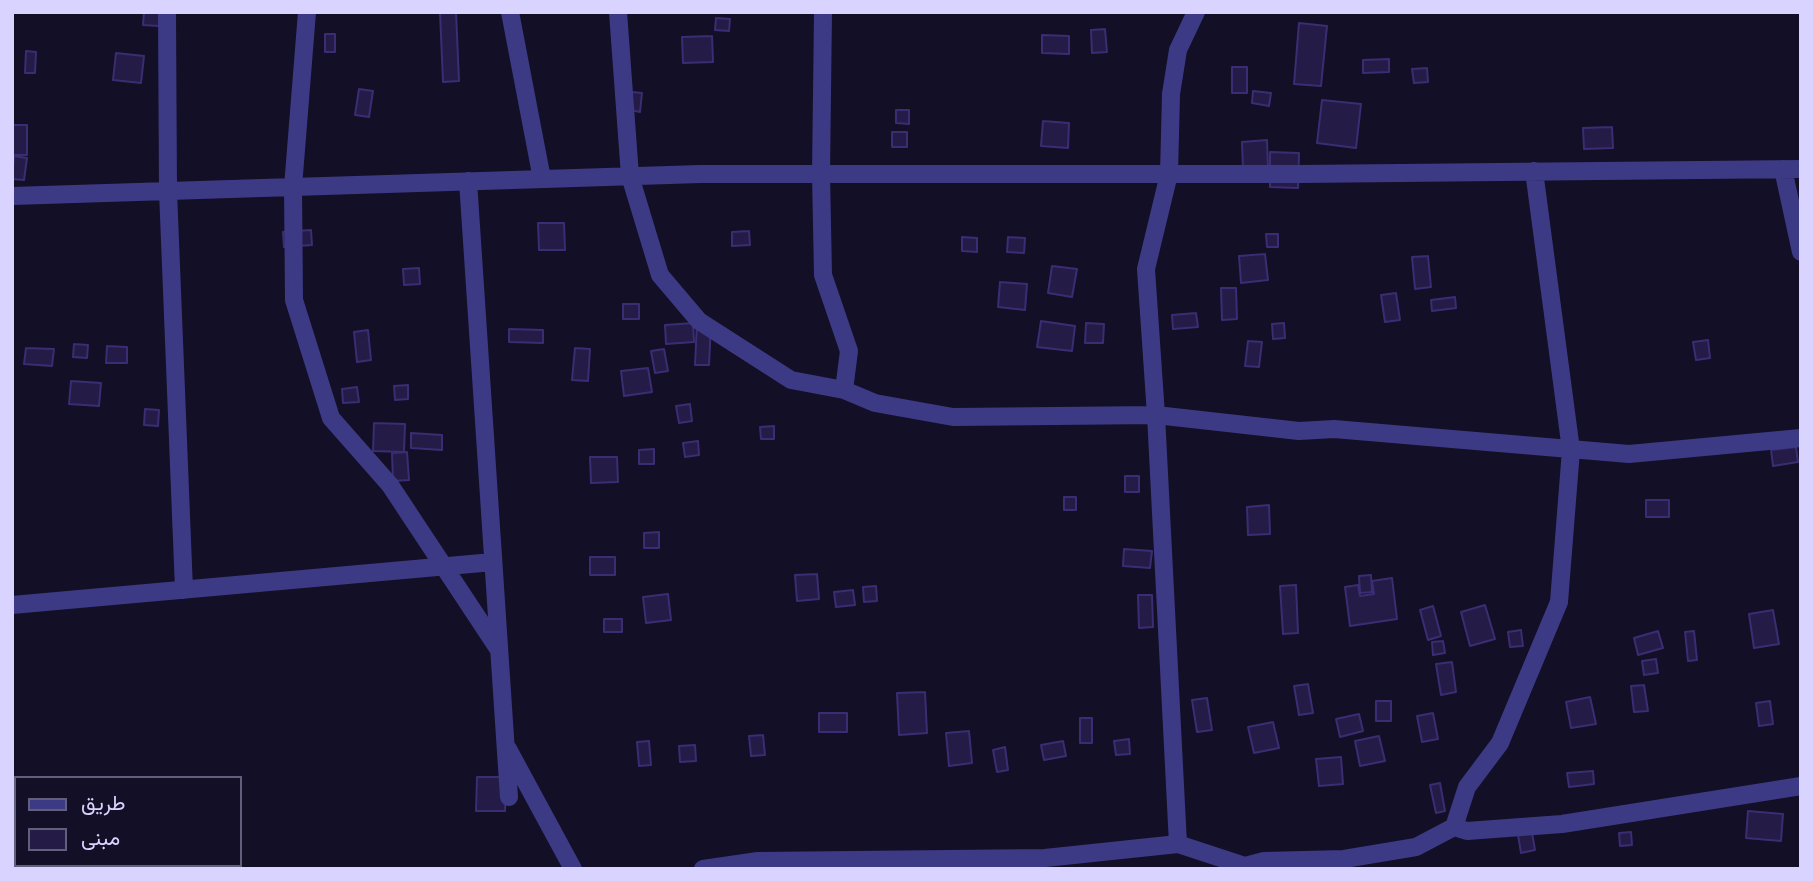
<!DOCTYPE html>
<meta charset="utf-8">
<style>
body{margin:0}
#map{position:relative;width:1813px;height:881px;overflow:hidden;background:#130f26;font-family:"PT Sans",Vazirmatn,sans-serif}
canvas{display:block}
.frame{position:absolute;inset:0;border:14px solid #d9d4ff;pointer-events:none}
.legend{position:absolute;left:14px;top:776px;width:228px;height:91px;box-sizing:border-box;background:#130f26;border:2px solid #625e7d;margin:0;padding:9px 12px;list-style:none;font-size:21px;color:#d9d4ff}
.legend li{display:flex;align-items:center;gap:14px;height:35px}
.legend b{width:35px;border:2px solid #625e7d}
</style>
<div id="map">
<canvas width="1813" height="881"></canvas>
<div class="frame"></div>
<ul class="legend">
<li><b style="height:9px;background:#3d3a85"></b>طريق</li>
<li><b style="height:19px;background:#241b47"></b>مبنى</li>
</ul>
</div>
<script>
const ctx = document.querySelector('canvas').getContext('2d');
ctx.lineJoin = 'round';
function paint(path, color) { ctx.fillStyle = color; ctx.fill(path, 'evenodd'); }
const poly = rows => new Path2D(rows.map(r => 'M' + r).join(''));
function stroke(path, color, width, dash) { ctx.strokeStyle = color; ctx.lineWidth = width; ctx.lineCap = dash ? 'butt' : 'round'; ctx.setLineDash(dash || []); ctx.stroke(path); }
const building = poly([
 [144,12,160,12,159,26,143,25,144,12],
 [440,12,456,12,459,81,443,82,440,12],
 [716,18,730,19,729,31,715,30,716,18],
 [1299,23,1327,26,1321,86,1294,84,1299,23],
 [1105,29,1107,52,1092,53,1091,30,1105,29],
 [325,34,335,34,335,52,325,52,325,34],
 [1042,35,1069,36,1069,54,1042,53,1042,35],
 [712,36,713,62,683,63,682,37,712,36],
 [26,51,36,52,35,73,25,73,26,51],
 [116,53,144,56,141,83,113,80,116,53],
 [1389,59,1389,72,1363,73,1363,60,1389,59],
 [1232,67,1247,67,1247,93,1232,93,1232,67],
 [1427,68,1428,82,1414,83,1412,69,1427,68],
 [359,89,373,91,369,117,355,115,359,89],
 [1253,91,1271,93,1269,106,1252,103,1253,91],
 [632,92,642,93,640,112,630,110,632,92],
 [1322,100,1361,104,1356,148,1317,143,1322,100],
 [896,110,909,110,909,124,896,123,896,110],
 [1043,121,1069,123,1068,148,1041,146,1043,121],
 [12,125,27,125,27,155,12,155,12,125],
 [1612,127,1613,148,1584,149,1583,128,1612,127],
 [892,132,907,132,907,147,892,147,892,132],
 [1267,140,1268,168,1243,169,1242,142,1267,140],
 [1270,152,1299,153,1298,188,1270,187,1270,152],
 [14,156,27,158,24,180,12,179,14,156],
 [538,223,564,223,565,250,539,250,538,223],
 [311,230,312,245,284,247,283,232,311,230],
 [749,231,750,245,732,246,732,232,749,231],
 [1266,234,1278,234,1278,247,1267,247,1266,234],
 [962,237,977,238,977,252,962,251,962,237],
 [1008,237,1025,238,1024,253,1007,252,1008,237],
 [1265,254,1268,280,1241,283,1239,256,1265,254],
 [1428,256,1431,287,1415,289,1412,257,1428,256],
 [1052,266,1077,269,1072,297,1048,293,1052,266],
 [419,268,420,284,404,285,403,269,419,268],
 [1000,282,1027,284,1025,310,998,307,1000,282],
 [1221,288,1236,288,1237,319,1222,320,1221,288],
 [1396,293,1400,320,1385,322,1381,295,1396,293],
 [1455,297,1456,308,1432,311,1431,300,1455,297],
 [623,304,639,304,639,319,623,319,623,304],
 [1196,313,1198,327,1173,329,1172,315,1196,313],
 [1041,321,1075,326,1072,351,1037,347,1041,321],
 [693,323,694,342,666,344,665,325,693,323],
 [697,323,711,324,709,365,695,365,697,323],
 [1086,323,1104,324,1103,343,1085,343,1086,323],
 [1284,323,1285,338,1273,339,1272,324,1284,323],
 [509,329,543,330,543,343,509,342,509,329],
 [368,330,371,360,357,362,354,332,368,330],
 [1708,340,1710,358,1696,360,1693,342,1708,340],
 [1248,341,1262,342,1259,367,1245,366,1248,341],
 [74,344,88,345,87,358,73,357,74,344],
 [107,346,127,347,127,363,106,363,107,346],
 [26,348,54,349,52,366,24,364,26,348],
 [575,348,590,349,588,381,572,380,575,348],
 [664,349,668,371,655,373,651,351,664,349],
 [648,368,652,392,624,396,621,371,648,368],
 [71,381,101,383,99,406,69,404,71,381],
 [408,385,408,399,395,400,394,386,408,385],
 [357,387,359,402,343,403,342,389,357,387],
 [690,404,692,421,679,423,676,406,690,404],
 [145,409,159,410,158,426,144,425,145,409],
 [374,423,405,424,404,452,373,451,374,423],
 [774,426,774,439,761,439,760,427,774,426],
 [411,433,442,435,442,450,411,448,411,433],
 [698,441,699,455,685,457,683,443,698,441],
 [1796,447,1798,462,1773,466,1771,450,1796,447],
 [654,449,654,464,639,464,639,450,654,449],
 [407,452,409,480,393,481,392,453,407,452],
 [590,457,617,457,618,482,591,483,590,457],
 [1125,476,1139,476,1139,492,1125,492,1125,476],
 [1064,497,1076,497,1076,510,1064,510,1064,497],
 [1646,500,1669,500,1669,517,1646,517,1646,500],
 [1269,505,1270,534,1248,535,1247,507,1269,505],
 [659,532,659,548,644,548,644,533,659,532],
 [1124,549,1152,551,1150,568,1123,566,1124,549],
 [590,557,615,557,615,575,590,575,590,557],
 [817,574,819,599,797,601,795,575,817,574],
 [1371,575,1372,592,1360,593,1359,576,1371,575],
 [1392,578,1397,619,1350,626,1345,587,1358,585,1360,596,1374,594,1372,581,1392,578],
 [1296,585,1298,633,1283,634,1280,586,1296,585],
 [876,586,877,601,864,602,863,587,876,586],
 [853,590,855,605,836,607,834,592,853,590],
 [668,594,671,620,646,623,643,597,668,594],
 [1138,595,1152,595,1153,627,1139,628,1138,595],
 [1485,605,1495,639,1470,646,1461,612,1485,605],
 [1433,606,1441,636,1428,640,1420,610,1433,606],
 [1773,610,1779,644,1754,648,1749,614,1773,610],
 [604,619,622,619,622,632,604,632,604,619],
 [1521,630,1523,646,1510,647,1508,632,1521,630],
 [1658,631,1663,648,1638,655,1634,638,1658,631],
 [1694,631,1697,660,1688,661,1685,632,1694,631],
 [1443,641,1445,653,1433,655,1432,642,1443,641],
 [1656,659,1658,673,1644,675,1642,661,1656,659],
 [1452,662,1456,692,1441,695,1436,664,1452,662],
 [1308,684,1313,713,1299,715,1294,686,1308,684],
 [1644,685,1648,711,1634,712,1631,686,1644,685],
 [925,692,927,733,899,735,897,693,925,692],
 [1590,697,1596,724,1571,728,1566,702,1590,697],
 [1207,698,1212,730,1197,732,1192,700,1207,698],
 [1376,701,1391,701,1391,721,1376,721,1376,701],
 [1770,701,1773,724,1759,726,1756,703,1770,701],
 [819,713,847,713,847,732,819,732,819,713],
 [1433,713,1438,739,1422,742,1417,716,1433,713],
 [1359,714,1363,731,1340,737,1336,719,1359,714],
 [1080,718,1092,718,1092,743,1080,743,1080,718],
 [1273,722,1279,748,1254,753,1248,727,1273,722],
 [969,731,972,763,949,766,946,733,969,731],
 [763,735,765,755,751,756,749,736,763,735],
 [1379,736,1385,761,1360,766,1355,741,1379,736],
 [1129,739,1130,754,1116,755,1114,741,1129,739],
 [649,741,651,765,639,766,637,742,649,741],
 [1063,741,1066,756,1044,760,1041,745,1063,741],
 [695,745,696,761,680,762,679,746,695,745],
 [1005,747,1008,770,997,772,993,750,1005,747],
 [1341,757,1343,784,1319,786,1316,759,1341,757],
 [1593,771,1594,784,1569,787,1567,773,1593,771],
 [477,777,506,777,505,811,476,811,477,777],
 [1440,783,1445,811,1436,813,1430,785,1440,783],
 [1748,811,1783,814,1781,841,1746,838,1748,811],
 [1530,821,1535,850,1521,853,1516,823,1530,821],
 [1631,832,1632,845,1620,846,1619,833,1631,832]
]);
paint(building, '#241b47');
stroke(building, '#3b2d73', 2);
stroke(poly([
 [167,12,168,191,184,590],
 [307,12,293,187,294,300,331,418,390,485,499,650],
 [510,12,542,179],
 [618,12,630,176,660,275,699,321,791,380,844,390,875,403,953,417,1156,415,1299,431,1334,429,1629,454,1801,438],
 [823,12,821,174,823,275,849,351,844,390],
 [1783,169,1801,252],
 [468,181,509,797],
 [12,196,700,174,1299,174,1801,169],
 [12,605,493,562],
 [508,749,573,869],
 [1454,827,1467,787,1500,743,1559,602,1571,450,1534,171],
 [1178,844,1156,415,1146,269,1169,174,1171,94,1178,50,1196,12],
 [703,869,758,861,1045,858,1178,844,1245,866,1264,861,1344,859,1416,847,1454,827,1467,831,1562,824,1801,786]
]), '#3d3a85', 18);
</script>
